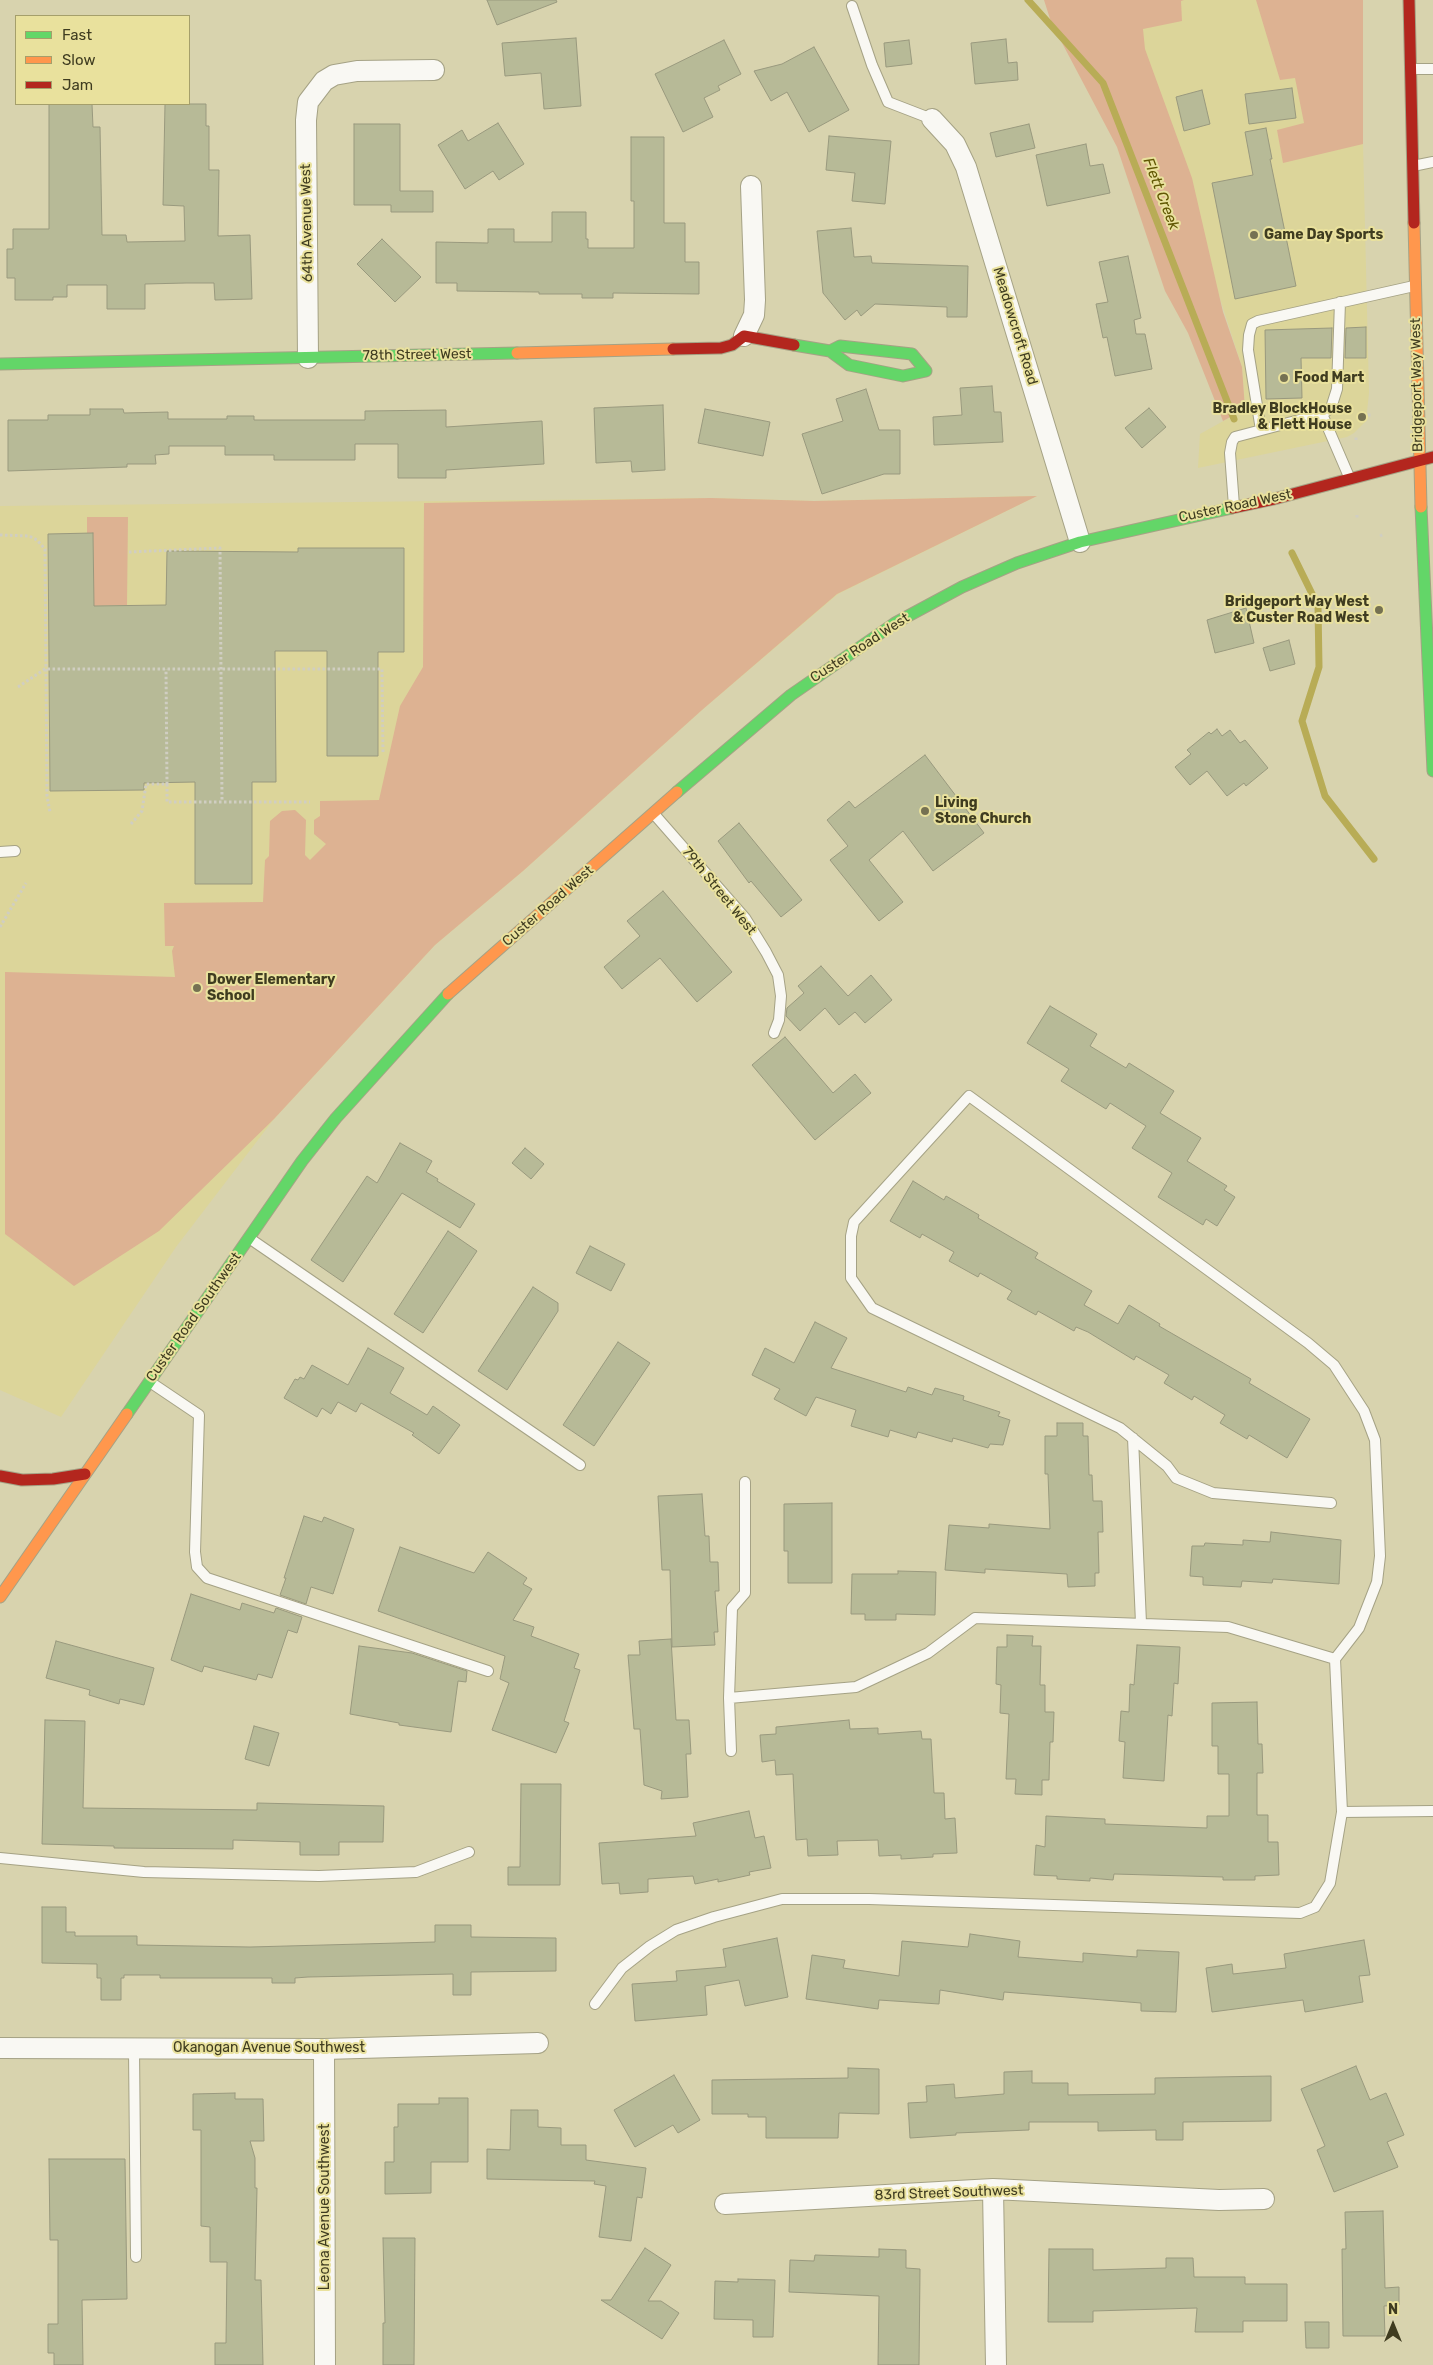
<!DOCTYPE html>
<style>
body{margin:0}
#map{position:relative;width:1433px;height:2365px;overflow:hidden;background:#d8d3ae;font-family:Rubik,sans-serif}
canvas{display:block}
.legend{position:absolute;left:15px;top:15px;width:175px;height:90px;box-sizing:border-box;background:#e9e19d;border:1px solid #a59f6b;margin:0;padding:6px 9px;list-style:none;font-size:15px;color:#3f3c20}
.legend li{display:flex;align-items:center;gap:10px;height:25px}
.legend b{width:25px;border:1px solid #a59f6b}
.north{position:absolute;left:1368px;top:2300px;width:50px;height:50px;-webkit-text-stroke:4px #e9e19d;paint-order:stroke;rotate:0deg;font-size:14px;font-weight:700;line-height:20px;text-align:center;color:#3f3c20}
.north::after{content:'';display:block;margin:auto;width:18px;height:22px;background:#3f3c20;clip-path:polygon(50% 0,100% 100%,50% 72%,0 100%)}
</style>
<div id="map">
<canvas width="1433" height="2365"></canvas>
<ul class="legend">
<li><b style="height:6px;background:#63d668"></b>Fast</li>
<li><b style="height:6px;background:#ff974d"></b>Slow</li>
<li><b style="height:6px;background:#b3261e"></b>Jam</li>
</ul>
<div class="north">N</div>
</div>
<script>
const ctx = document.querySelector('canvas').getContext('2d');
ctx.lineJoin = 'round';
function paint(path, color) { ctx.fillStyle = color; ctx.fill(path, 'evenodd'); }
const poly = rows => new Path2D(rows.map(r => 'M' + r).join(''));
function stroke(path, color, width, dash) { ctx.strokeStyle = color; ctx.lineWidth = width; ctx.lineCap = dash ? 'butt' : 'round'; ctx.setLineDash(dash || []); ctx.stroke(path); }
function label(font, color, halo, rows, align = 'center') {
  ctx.font = font + ' Rubik,sans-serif'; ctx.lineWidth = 4; ctx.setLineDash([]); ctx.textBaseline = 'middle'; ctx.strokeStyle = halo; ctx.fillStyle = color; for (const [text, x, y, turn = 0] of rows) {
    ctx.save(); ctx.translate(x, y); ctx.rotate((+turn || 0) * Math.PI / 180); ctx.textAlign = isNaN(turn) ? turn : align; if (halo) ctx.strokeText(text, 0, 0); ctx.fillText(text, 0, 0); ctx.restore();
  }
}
paint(poly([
 [1124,0,1363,0,1363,144,1369,393,1366,421,1354,433,1347,437,1198,468,1200,434,1245,409,1242,367],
 [1037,496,838,594,702,710,523,871,435,945,274,1119,176,1247,61,1417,0,1390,0,506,711,498,814,501]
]), '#dcd59a');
paint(poly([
 [1044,0,1184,0,1181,1,1182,21,1143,29,1145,49,1192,178,1223,312,1242,367,1245,409,1223,421,1188,333,1165,291,1117,147,1051,22],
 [1256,0,1363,0,1363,144,1283,163,1277,130,1304,123,1295,78,1280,80],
 [1037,496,837,594,702,710,523,871,435,945,274,1119,159,1231,74,1286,5,1234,5,972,175,977,172,951,174,946,165,946,164,903,263,902,265,860,269,856,270,821,282,811,295,810,306,820,305,855,310,860,326,844,314,834,314,820,320,816,320,801,379,800,400,706,423,667,424,503,711,498,814,501],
 [87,517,128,517,127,605,94,606,93,533,87,533]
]), '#ddb292');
stroke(poly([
 [1028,0,1103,83,1234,419],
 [1292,553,1318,606,1319,667,1302,721,1325,796,1374,859]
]), '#b8ac56', 7);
const building = poly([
 [487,0,556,0,557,2,497,25,487,0],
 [576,38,581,106,544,109,541,73,505,76,502,43,576,38],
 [1006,39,1008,63,1017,62,1018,80,975,84,971,43,1006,39],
 [724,40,741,74,718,86,720,90,704,98,713,117,683,132,655,74,724,40],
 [909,40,912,64,886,67,884,43,909,40],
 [814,47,849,110,809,132,787,92,771,101,754,71,782,64,814,47],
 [1292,88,1296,118,1249,124,1245,94,1292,88],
 [1202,90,1210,124,1184,131,1176,97,1202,90],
 [49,104,92,104,93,127,100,127,102,235,126,235,127,242,185,241,184,206,163,205,165,104,206,104,206,126,209,126,209,170,219,170,218,236,250,235,252,299,215,300,214,283,186,283,145,284,145,309,107,309,107,285,67,285,67,297,53,297,53,300,15,300,15,278,7,278,7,249,13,249,13,229,49,229,49,104],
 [498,123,524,164,499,180,493,171,465,189,438,145,462,130,468,141,498,123],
 [354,124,400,124,400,191,433,191,433,212,391,212,391,205,354,205,354,124],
 [1029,124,1035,148,996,157,990,133,1029,124],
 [1266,128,1272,159,1270,159,1296,286,1235,299,1212,183,1253,175,1245,132,1266,128],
 [829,136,891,141,885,204,852,201,855,173,826,170,829,136],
 [631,137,664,137,664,223,685,223,685,262,699,262,699,294,613,293,613,298,582,298,582,294,539,294,539,292,457,291,457,283,436,283,436,242,488,243,488,229,514,229,514,242,552,242,552,212,586,212,586,239,588,239,588,248,634,248,634,201,631,201,631,137],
 [1086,144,1090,166,1103,164,1110,193,1047,206,1036,155,1086,144],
 [851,228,854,257,871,256,872,263,968,266,967,317,947,317,947,307,875,304,861,316,857,310,845,320,823,293,817,231,851,228],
 [382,239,421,277,395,302,357,264,382,239],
 [1128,256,1141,318,1134,320,1136,334,1145,334,1152,369,1115,376,1107,337,1103,338,1096,304,1108,302,1099,262,1128,256],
 [1366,327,1366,358,1345,358,1346,328,1366,327],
 [1332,328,1331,358,1301,358,1302,398,1266,399,1265,330,1332,328],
 [992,386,994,412,1001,412,1003,442,934,445,933,417,962,415,960,388,992,386],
 [866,389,879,430,900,430,900,474,884,474,822,494,802,434,843,421,836,399,866,389],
 [663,405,665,470,632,472,631,461,596,463,594,408,663,405],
 [1149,408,1166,427,1142,448,1125,428,1149,408],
 [90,409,123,409,124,413,168,412,168,419,227,419,227,416,254,416,254,420,365,420,365,411,446,410,446,427,542,421,544,464,446,470,446,478,398,478,398,444,355,444,355,460,274,460,274,455,225,455,225,446,169,446,169,454,155,455,156,464,127,464,127,467,8,471,8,420,48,420,48,415,90,415,90,409],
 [705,409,770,422,763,456,698,443,705,409],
 [93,533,94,606,166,605,167,551,298,552,298,548,404,548,404,652,378,652,378,756,327,756,327,651,275,651,276,782,252,782,252,884,195,884,195,782,144,783,144,790,50,791,48,534,93,533],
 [1246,608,1254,643,1215,653,1207,620,1246,608],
 [1289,640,1295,664,1270,671,1263,648,1289,640],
 [1217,729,1222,736,1230,730,1240,743,1245,740,1268,768,1246,786,1244,783,1227,796,1207,771,1190,785,1175,767,1191,754,1187,750,1209,732,1211,734,1217,729],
 [925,755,984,833,933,871,903,831,869,860,903,902,879,921,830,860,848,846,827,820,849,801,855,808,925,755],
 [739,823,802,900,781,917,751,881,749,883,718,841,739,823],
 [663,891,732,972,697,1002,660,958,622,989,604,967,640,936,627,921,663,891],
 [821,966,848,996,871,975,892,1000,865,1023,855,1012,839,1025,825,1008,800,1031,786,1016,787,1008,804,993,798,986,821,966],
 [1050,1006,1097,1034,1090,1046,1126,1068,1129,1063,1174,1091,1160,1113,1201,1138,1187,1161,1227,1186,1224,1190,1235,1197,1217,1226,1206,1219,1203,1225,1158,1197,1172,1173,1132,1148,1146,1126,1110,1103,1106,1109,1061,1081,1069,1069,1027,1043,1050,1006],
 [785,1037,833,1093,855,1074,871,1093,815,1140,752,1065,785,1037],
 [400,1143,432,1161,426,1172,438,1179,437,1181,475,1204,460,1228,402,1193,343,1282,311,1260,367,1176,377,1183,400,1143],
 [525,1148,544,1164,531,1179,512,1163,525,1148],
 [913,1181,944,1200,946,1196,979,1215,978,1218,1038,1253,1035,1258,1092,1291,1084,1305,1118,1324,1129,1305,1160,1324,1159,1326,1251,1379,1249,1383,1310,1419,1287,1458,1249,1435,1247,1439,1220,1423,1225,1415,1194,1396,1192,1400,1164,1383,1169,1375,1136,1356,1134,1360,1088,1332,1076,1327,1074,1331,1038,1311,1036,1315,1007,1299,1012,1291,980,1273,978,1277,949,1261,954,1252,922,1234,920,1238,890,1221,913,1181],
 [448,1231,477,1251,423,1333,394,1314,448,1231],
 [590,1246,625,1264,611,1291,576,1273,590,1246],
 [533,1287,558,1303,558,1311,507,1390,478,1371,533,1287],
 [815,1322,847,1338,831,1368,906,1392,908,1387,932,1395,935,1388,964,1396,963,1400,1000,1412,998,1416,1010,1420,1003,1445,990,1444,988,1448,953,1438,952,1442,918,1432,916,1438,890,1430,888,1437,851,1426,856,1410,816,1397,806,1416,774,1399,780,1389,752,1375,765,1348,794,1363,815,1322],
 [618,1342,650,1363,594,1446,563,1425,618,1342],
 [368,1348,404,1368,390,1393,427,1415,433,1406,460,1425,439,1454,412,1435,414,1433,361,1403,356,1412,338,1402,331,1414,322,1408,317,1417,284,1398,295,1379,298,1380,300,1377,304,1379,312,1365,348,1385,368,1348],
 [1057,1423,1083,1423,1083,1436,1088,1436,1089,1475,1092,1475,1093,1501,1102,1501,1103,1532,1098,1532,1099,1573,1095,1573,1095,1586,1068,1587,1067,1574,985,1569,985,1573,945,1570,949,1525,989,1528,989,1524,1050,1529,1048,1474,1045,1474,1045,1436,1057,1436,1057,1423],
 [702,1494,705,1536,709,1536,710,1562,718,1562,719,1591,715,1591,718,1632,714,1632,715,1645,672,1647,670,1570,662,1570,658,1496,702,1494],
 [832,1503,832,1583,788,1583,788,1551,784,1551,784,1504,832,1503],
 [304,1516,322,1522,324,1517,354,1529,333,1594,311,1587,306,1604,280,1595,286,1578,284,1578,304,1516],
 [1271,1532,1341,1540,1339,1584,1273,1579,1272,1583,1242,1581,1241,1587,1203,1585,1203,1577,1190,1576,1192,1546,1204,1546,1205,1543,1243,1545,1243,1540,1270,1542,1271,1532],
 [400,1547,474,1573,488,1552,527,1578,523,1584,532,1589,513,1620,534,1627,531,1636,579,1654,574,1668,580,1670,564,1721,569,1723,556,1753,492,1730,509,1683,500,1679,505,1656,378,1611,400,1547],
 [898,1571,936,1572,935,1615,896,1614,896,1620,865,1620,865,1614,851,1614,852,1574,898,1574,898,1571],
 [191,1594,240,1610,242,1603,274,1613,276,1608,302,1617,297,1633,288,1630,272,1678,258,1674,256,1680,204,1666,202,1672,171,1660,191,1594],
 [1007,1635,1033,1636,1032,1646,1041,1646,1040,1685,1045,1685,1045,1712,1054,1712,1053,1742,1050,1742,1049,1780,1042,1780,1042,1795,1015,1794,1016,1779,1006,1779,1009,1714,1000,1713,1001,1685,996,1684,997,1647,1007,1647,1007,1635],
 [671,1639,676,1720,689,1720,691,1754,686,1754,688,1797,661,1799,662,1791,644,1785,640,1729,634,1729,628,1655,640,1655,639,1641,671,1639],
 [56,1641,154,1668,144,1705,120,1699,119,1704,89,1695,90,1690,46,1678,56,1641],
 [1137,1645,1180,1647,1178,1684,1174,1683,1172,1716,1168,1715,1164,1781,1123,1778,1125,1742,1119,1741,1121,1711,1129,1712,1130,1684,1134,1685,1137,1645],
 [359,1646,412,1653,467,1671,466,1682,458,1681,451,1732,399,1725,399,1723,350,1714,359,1646],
 [1257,1702,1258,1744,1262,1744,1263,1773,1257,1773,1257,1815,1268,1815,1268,1842,1278,1842,1279,1875,1255,1876,1255,1880,1223,1880,1223,1877,1114,1874,1113,1880,1090,1878,1090,1881,1057,1879,1057,1876,1034,1875,1036,1845,1045,1847,1046,1816,1105,1819,1105,1824,1207,1828,1207,1816,1229,1816,1229,1774,1218,1774,1218,1746,1212,1746,1212,1703,1257,1702],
 [45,1720,85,1721,83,1808,257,1810,257,1803,384,1806,383,1842,339,1842,339,1855,300,1855,300,1842,233,1840,233,1849,114,1848,114,1846,42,1844,45,1720],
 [849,1720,850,1729,878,1728,878,1734,921,1731,922,1739,931,1739,934,1793,944,1793,945,1819,955,1818,957,1853,933,1854,933,1857,901,1859,901,1855,879,1856,878,1840,837,1841,838,1855,808,1856,807,1839,796,1840,793,1774,776,1775,775,1760,762,1762,760,1735,776,1734,776,1727,849,1720],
 [254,1726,279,1733,269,1766,245,1759,254,1726],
 [521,1784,561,1784,560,1885,508,1885,508,1867,520,1867,521,1784],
 [749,1811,755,1838,764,1836,771,1868,749,1872,750,1875,718,1882,718,1879,695,1884,693,1876,648,1879,648,1892,620,1894,619,1883,602,1884,599,1843,696,1836,693,1823,749,1811],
 [42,1907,66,1907,66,1932,75,1932,75,1936,137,1936,137,1945,250,1947,435,1942,435,1925,471,1925,471,1937,556,1938,556,1971,471,1972,471,1995,453,1995,453,1974,308,1977,295,1978,295,1983,272,1983,272,1978,160,1978,160,1975,124,1975,124,1978,121,1978,121,2000,101,2000,101,1978,97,1978,97,1964,42,1963,42,1907],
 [970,1934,1020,1941,1018,1957,1083,1962,1083,1953,1137,1957,1137,1950,1179,1952,1176,2012,1141,2011,1141,2003,1004,1992,1003,2000,940,1990,939,2004,879,2000,878,2009,806,1999,812,1955,845,1960,843,1968,899,1976,902,1941,968,1947,970,1934],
 [777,1938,788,1997,745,2006,739,1980,705,1986,707,2015,635,2021,632,1984,677,1981,676,1971,726,1967,723,1949,777,1938],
 [1364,1940,1370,1975,1359,1976,1363,2002,1305,2012,1303,2000,1212,2012,1206,1968,1232,1964,1233,1974,1286,1968,1284,1954,1364,1940],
 [1356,2066,1370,2100,1386,2093,1404,2135,1387,2142,1398,2167,1334,2192,1317,2150,1325,2146,1301,2089,1356,2066],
 [848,2068,879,2069,879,2114,839,2113,838,2138,766,2138,766,2117,748,2117,748,2114,712,2114,712,2080,848,2078,848,2068],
 [1032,2071,1032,2083,1068,2083,1068,2095,1155,2094,1155,2078,1271,2076,1271,2121,1183,2122,1183,2140,1156,2140,1156,2130,1098,2131,1098,2122,1029,2122,1029,2130,956,2133,956,2135,910,2138,908,2103,927,2102,926,2086,954,2084,955,2098,1004,2094,1004,2072,1032,2071],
 [674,2075,700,2120,678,2133,673,2125,635,2147,614,2110,674,2075],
 [235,2093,235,2099,263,2099,264,2141,250,2141,255,2158,255,2188,257,2188,255,2280,261,2280,263,2365,215,2365,215,2343,226,2343,227,2262,210,2262,210,2227,201,2226,201,2130,193,2130,193,2094,235,2093],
 [439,2098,468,2098,468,2162,431,2162,431,2193,385,2194,385,2162,394,2162,394,2127,398,2127,398,2104,439,2104,439,2098],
 [511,2110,538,2110,538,2127,561,2128,561,2145,586,2145,586,2160,646,2168,642,2198,637,2197,631,2241,599,2237,606,2186,594,2184,595,2181,487,2179,487,2149,510,2150,511,2110],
 [49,2159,125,2159,127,2299,82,2300,83,2365,54,2365,54,2353,48,2353,48,2324,58,2324,58,2240,50,2240,49,2159],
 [1383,2211,1385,2288,1399,2287,1399,2305,1384,2306,1385,2336,1343,2336,1342,2249,1346,2249,1345,2212,1383,2211],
 [383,2238,415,2238,414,2365,383,2365,383,2323,385,2323,383,2238],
 [645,2248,671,2265,648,2301,661,2301,679,2313,662,2339,601,2300,611,2300,645,2248],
 [879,2249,906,2250,906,2268,920,2269,919,2365,878,2365,879,2296,789,2292,790,2260,814,2261,815,2255,879,2257,879,2249],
 [1049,2249,1093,2249,1093,2270,1166,2268,1166,2258,1193,2258,1194,2277,1245,2277,1245,2284,1287,2284,1287,2321,1243,2321,1243,2332,1195,2332,1197,2308,1093,2311,1093,2322,1048,2322,1049,2249],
 [738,2279,775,2280,773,2337,753,2337,753,2320,714,2319,715,2281,738,2282,738,2279],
 [1305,2322,1329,2322,1329,2348,1306,2348,1305,2322]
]);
paint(building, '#b7ba97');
stroke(building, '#99997e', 1);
const lane = poly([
 [852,6,872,65,888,102,932,119],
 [1412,69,1433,69],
 [1413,166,1433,162],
 [1322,414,1350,479],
 [1261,430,1248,350,1249,335,1252,324,1258,321,1414,286],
 [1234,506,1230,453,1232,442,1235,437,1322,414,1331,408,1337,389,1340,302],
 [654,814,745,918,766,952,778,975,781,996,779,1020,774,1033],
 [0,852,15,851],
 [249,1238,580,1465],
 [150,1382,199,1415,195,1552,197,1567,207,1578,488,1671],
 [1133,1438,1141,1623],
 [745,1482,745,1593,732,1608,729,1698,856,1687,928,1653,975,1618,1228,1627,1335,1659],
 [1331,1503,1213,1493,1176,1478,1167,1466,1120,1428,872,1308,851,1278,851,1236,854,1222,969,1096,1308,1343,1334,1365,1364,1411,1375,1440,1380,1556,1377,1582,1359,1628,1335,1659,1342,1812],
 [729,1698,731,1751],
 [0,1858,144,1872,319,1876,416,1872,469,1852],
 [595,2004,622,1968,650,1946,676,1930,714,1917,782,1899,869,1899,1300,1913,1315,1907,1330,1883,1342,1812,1433,1811],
 [134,2049,136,2257]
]);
const street = poly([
 [932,119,955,144,966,167,1080,542],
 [744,336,754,315,755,300,751,186],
 [308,358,306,120,308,102,324,81,334,75,357,71,434,70],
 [0,2048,324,2049,538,2043],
 [324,2049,325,2365],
 [993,2189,996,2365],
 [725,2204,993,2189,1219,2200,1264,2199]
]);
const fast = poly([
 [794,345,830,351,849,365,903,376,926,371,912,354,840,346,830,351],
 [0,364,517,353],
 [1421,507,1433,771],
 [677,792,791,695,895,623,962,587,1017,563,1080,542,1232,508],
 [127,1414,302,1161,336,1118,448,994]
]);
const slow = poly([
 [1414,223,1421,507],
 [517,353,673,349],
 [448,994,677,792],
 [0,1597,127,1414]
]);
const jam = poly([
 [1409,0,1414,223],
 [673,349,721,348,732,345,744,336,794,345],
 [1232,508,1274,499,1433,457],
 [0,1476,22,1480,53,1479,85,1474]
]);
stroke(lane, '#a5a285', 12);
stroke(street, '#a5a285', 22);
stroke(fast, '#a5a285', 13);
stroke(slow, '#a5a285', 13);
stroke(jam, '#a5a285', 13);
stroke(poly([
 [1368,415,1373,415],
 [1356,440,1356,436],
 [1357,515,1357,519],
 [0,535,29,536,37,540,45,549,47,796,50,812],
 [1380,536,1384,534],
 [129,552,220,548,222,801],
 [18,687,45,669,382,669,383,754],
 [167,784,167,802,310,802],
 [131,824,142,811,146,784,167,784,166,669],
 [0,927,26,883]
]), '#d0cec2', 3, [2.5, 2.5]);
stroke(lane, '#f9f8f3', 10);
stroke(street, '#f9f8f3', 20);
stroke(fast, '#63d668', 11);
stroke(slow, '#ff974d', 11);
stroke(jam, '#b3261e', 11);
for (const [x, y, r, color] of [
 [1254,235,5,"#757152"],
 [1284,378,5,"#757152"],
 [1362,417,5,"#757152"],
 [1379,610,5,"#757152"],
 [925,811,5,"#757152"],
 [197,988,5,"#757152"]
]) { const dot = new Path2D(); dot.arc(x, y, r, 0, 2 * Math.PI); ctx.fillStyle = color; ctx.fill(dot); stroke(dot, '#e9e19d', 2); }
label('14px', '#3f3c20', '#e9e19d', [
 ["64th Avenue West",307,223,-91],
 ["Meadowcroft Road",1015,326,73],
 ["78th Street West",417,355,-1],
 ["Bridgeport Way West",1417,385,-91],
 ["Custer Road West",1235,506,-12],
 ["Custer Road West",860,648,-33],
 ["79th Street West",719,891,51],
 ["Custer Road West",548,906,-41],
 ["Custer Road Southwest",194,1317,-55],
 ["Okanogan Avenue Southwest",269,2048],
 ["83rd Street Southwest",949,2193,-2],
 ["Leona Avenue Southwest",325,2207,-90]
]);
label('bold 14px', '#3f3c20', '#e9e19d', [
 ["Game Day Sports",1264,235],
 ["Food Mart",1294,378],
 ["Bradley BlockHouse",1352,409,"right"],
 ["& Flett House",1352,425,"right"],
 ["Bridgeport Way West",1369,602,"right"],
 ["& Custer Road West",1369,618,"right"],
 ["Living",935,803],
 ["Stone Church",935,819],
 ["Dower Elementary",207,980],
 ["School",207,996]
], 'left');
label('italic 15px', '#615703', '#e9e19d', [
 ["Flett Creek",1161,194,69]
]);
</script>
